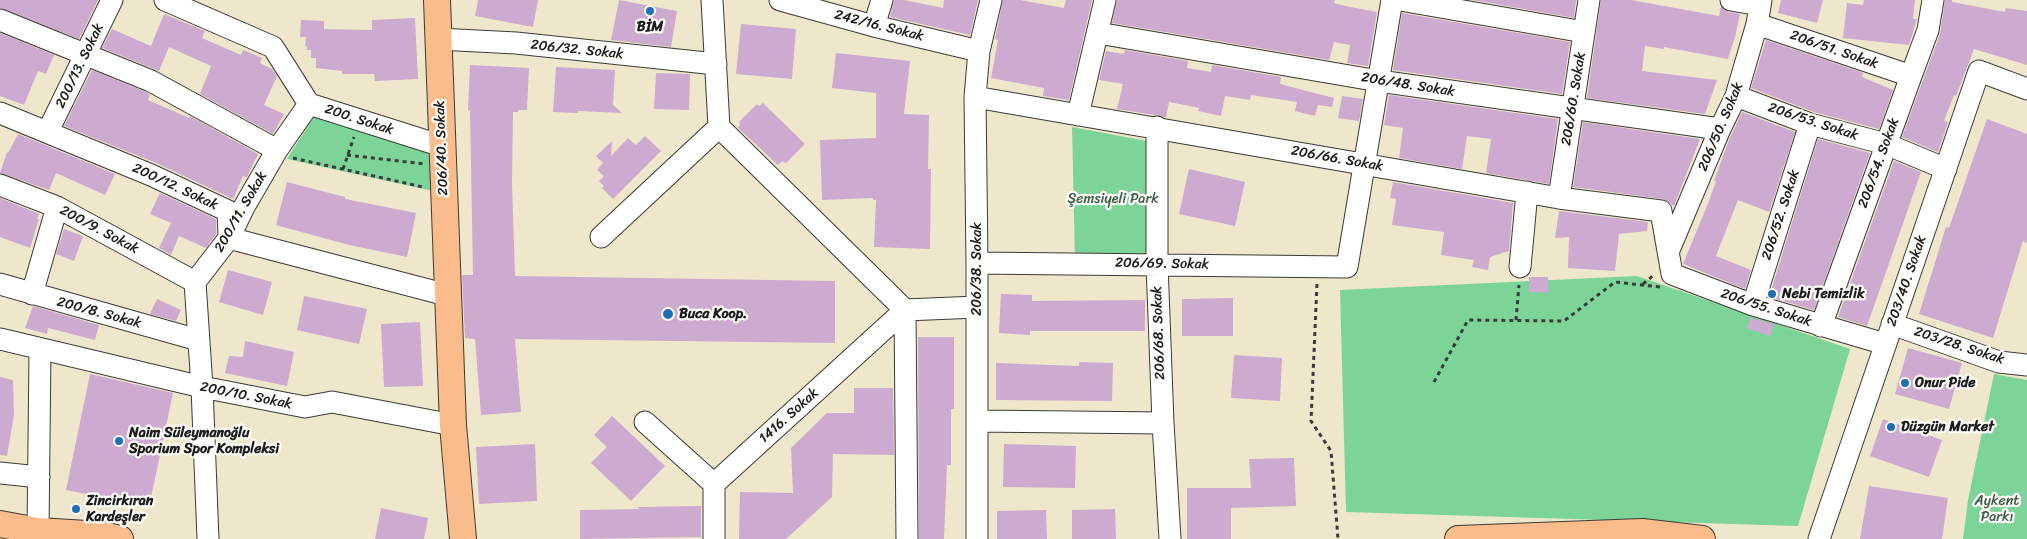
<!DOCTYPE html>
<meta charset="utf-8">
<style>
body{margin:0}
canvas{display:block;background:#efe7cb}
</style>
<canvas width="2027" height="539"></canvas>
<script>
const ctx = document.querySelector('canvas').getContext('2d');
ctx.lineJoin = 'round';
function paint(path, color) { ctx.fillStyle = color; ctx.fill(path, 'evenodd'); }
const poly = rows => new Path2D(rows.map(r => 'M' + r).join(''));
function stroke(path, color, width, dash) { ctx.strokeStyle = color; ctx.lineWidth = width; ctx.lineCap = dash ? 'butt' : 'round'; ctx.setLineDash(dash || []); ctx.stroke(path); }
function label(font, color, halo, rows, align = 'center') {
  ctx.font = font + ' Sriracha,sans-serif'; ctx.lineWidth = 4.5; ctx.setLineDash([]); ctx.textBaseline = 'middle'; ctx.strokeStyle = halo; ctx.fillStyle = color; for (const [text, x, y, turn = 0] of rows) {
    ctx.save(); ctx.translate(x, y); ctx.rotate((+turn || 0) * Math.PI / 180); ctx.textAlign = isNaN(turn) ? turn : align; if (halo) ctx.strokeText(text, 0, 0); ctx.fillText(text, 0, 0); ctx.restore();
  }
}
paint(poly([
 [318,110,437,148,433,191,287,159],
 [1072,127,1152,142,1151,256,1075,260],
 [1637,276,1850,349,1798,526,1346,512,1340,290],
 [1994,374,2027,380,2027,539,1963,539,1968,500]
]), '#7dd499');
paint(poly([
 [0,0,98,0,79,39,0,8],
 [478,0,538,0,533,27,475,16],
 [619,0,677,11,671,47,611,40],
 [894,0,904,0,943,8,944,0,978,0,970,35,890,17],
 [1003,0,1020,0,1064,8,1066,0,1092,0,1069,100,1043,96,1044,88,991,78,998,40,995,39],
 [1117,0,1335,0,1334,3,1345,6,1377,12,1368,66,1347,63,1350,45,1334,42,1329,60,1112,23],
 [1473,0,1576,0,1574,18],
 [1601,0,1631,0,1719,16,1721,6,1728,12,1740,14,1735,37,1728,59,1664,47,1664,49,1645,46,1642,71,1717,80,1705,114,1587,98],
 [1781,0,1823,0,1817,23,1778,13],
 [1864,0,1915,0,1913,19,1917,19,1909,45,1843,38,1847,3,1863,5],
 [1945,0,1952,0,1952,2,2005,12,2006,8,2027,11,2027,65,1974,49,1956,96,1954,95,1944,121,1948,122,1938,152,1902,137,1940,34],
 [1402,13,1570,42,1562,94,1393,70],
 [164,14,205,31,202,38,241,55,243,50,262,58,260,63,272,69,277,76,264,105,284,114,273,134,200,94,211,66,169,47,159,71,102,48,112,29,151,46],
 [415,18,418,79,375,81,374,74,342,74,342,71,316,68,316,58,311,58,311,50,307,50,307,46,305,46,306,37,300,37,301,20,324,21,324,29,372,30,372,20],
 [741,24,796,29,792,79,736,74],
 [0,33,54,55,46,74,38,71,24,105,0,96],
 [1766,40,1861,72,1863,73,1862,77,1893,90,1879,129,1814,112,1751,88],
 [1125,50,1188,61,1187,68,1211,72,1212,65,1281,77,1280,84,1334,98,1332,107,1318,105,1315,116,1295,111,1297,102,1251,95,1250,100,1225,96,1221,116,1198,111,1199,108,1169,102,1166,117,1117,109,1123,84,1099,80,1106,51,1124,54],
 [836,53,910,61,904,114,929,115,928,169,931,169,930,249,874,247,876,200,873,200,873,198,822,200,820,140,876,138,876,93,832,88],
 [470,65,529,68,527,110,518,110,518,112,513,112,512,184,515,276,835,281,835,343,515,339,521,412,481,415,475,339,465,338,462,275,473,275,470,110,468,110],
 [556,67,615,70,613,105,622,113,578,111,578,113,553,112],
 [92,70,146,92,150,95,148,100,189,118,190,116,258,154,247,177,243,176,233,199,156,163,64,126],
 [656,73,690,74,689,110,654,109],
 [1389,95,1558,119,1549,184,1486,173,1491,139,1467,136,1462,169,1399,158,1403,128,1384,125],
 [1342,96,1363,99,1359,121,1338,118],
 [763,103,805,144,786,163,782,161,778,165,738,128,740,125,739,122,757,104,759,106],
 [1742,112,1795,132,1769,212,1738,200,1716,256,1751,270,1745,289,1683,264,1709,201,1716,181,1714,181,1729,140],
 [1987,119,2027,134,2027,243,2023,241,1993,338,1919,314,1946,227,1949,228],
 [1583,122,1700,139,1674,206,1663,199,1573,187],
 [18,134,115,174,105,195,56,173,49,190,0,173,7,152,8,153],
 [645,136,661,151,613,199,602,188,604,186,599,181,604,176,597,170,603,163,596,156,612,141,611,156,628,138,636,145],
 [1818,139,1870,153,1814,310,1769,297],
 [1894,161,1921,172,1867,326,1838,317],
 [1189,169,1245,182,1235,226,1179,214],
 [287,182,345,197,345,199,416,213,407,257,349,245,276,225],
 [1393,182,1513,203,1509,251,1490,257,1488,270,1472,267,1474,260,1441,255,1444,232,1392,225,1396,199,1390,198],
 [160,193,216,219,216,234,206,248,179,236,171,255,159,248,171,223,150,214],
 [0,198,39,214,37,219,39,219,30,248,0,237],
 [1559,211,1648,222,1647,231,1619,234,1615,271,1568,268,1569,237,1555,238],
 [64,229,83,236,74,261,56,254],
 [228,270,272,282,263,315,219,302],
 [1529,277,1548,277,1548,293,1529,292],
 [1001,294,1032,295,1032,301,1145,300,1145,331,1030,331,1030,335,999,333],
 [304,296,367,309,359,344,297,330],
 [1233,298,1233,336,1182,336,1182,299],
 [157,299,181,310,176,321,150,314],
 [33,306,99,325,95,340,48,328,47,334,25,328],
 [1751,318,1774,324,1770,336,1747,328],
 [420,322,423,386,384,387,381,324],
 [918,337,954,337,954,409,951,409,951,465,947,465,944,539,919,539],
 [245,341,294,352,287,386,225,373,229,356,243,357],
 [1908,348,1962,363,1949,409,1895,394],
 [1234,355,1282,358,1280,401,1231,398],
 [1079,362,1113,363,1112,401,996,400,996,363,1079,366],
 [90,374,173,393,149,507,66,490],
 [0,377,13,380,14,415,7,456,0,455],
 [854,388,893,388,894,455,833,454,832,497,786,539,739,539,740,492,793,493,791,448,827,413,854,413],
 [612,416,665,466,631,501,591,463,607,447,594,435],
 [1883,419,1942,440,1929,477,1870,456],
 [535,444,537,501,479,504,476,447],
 [1004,444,1076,446,1075,488,1003,487],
 [1294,458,1296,506,1231,508,1231,539,1187,539,1187,488,1251,488,1249,459],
 [1869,486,1948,498,1942,539,1860,539],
 [701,506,701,537,580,539,580,510,640,509,637,507],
 [381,508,428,518,424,539,375,539],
 [1115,509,1116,539,1072,539,1072,510],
 [1046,510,1047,539,997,539,997,511]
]), '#cdaad0');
const minor = poly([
 [165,0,273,47,309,104,442,146],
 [712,0,719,127],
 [780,0,874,26,979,51],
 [1400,0,1584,32],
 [1731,0,1760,5],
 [0,20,151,81,277,150],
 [1757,24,1911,76],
 [874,26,882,0],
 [1098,33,1379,81,1720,129],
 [438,39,516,43,716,64],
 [1736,96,1810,124,1886,144,1946,169],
 [975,97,1559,198,1661,211,1672,274,1753,305,1885,344],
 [0,113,151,175,228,211,229,238,447,295],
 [1078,115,1105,0],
 [719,127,905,310],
 [1157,127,1157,264,1163,423,1170,539],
 [48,131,112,0],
 [0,185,57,207,195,282],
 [1559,198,1589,0],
 [601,237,719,127],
 [1669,250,1720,129,1736,96,1757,24,1761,0],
 [977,263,1347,267,1392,0],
 [1520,267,1527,192],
 [0,284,198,340],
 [32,294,57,207],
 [1753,305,1810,124],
 [905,310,907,539],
 [905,310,977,307],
 [1892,324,1999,362,2027,365],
 [1821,326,1911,76,1928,30,1933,0],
 [0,339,202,387,305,407,332,402,453,425],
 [978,421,1163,423],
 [645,422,714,484],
 [0,473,39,477],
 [38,531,40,350],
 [208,539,202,387,195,282,229,238,244,207,277,150,309,104],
 [714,539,714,484,905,310],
 [977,539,977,263,975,97,979,51,991,0],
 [1819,539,1979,71,2027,89]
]);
const major = poly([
 [437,0,453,425,463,539],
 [0,524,38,531,103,535,120,539],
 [1458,539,1642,532,1702,539]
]);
stroke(minor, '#3c3a36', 23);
stroke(major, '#3c3a36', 28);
stroke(poly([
 [347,155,425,164],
 [293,158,423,187],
 [343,169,354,137],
 [1317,284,1311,421,1331,451,1338,539],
 [1643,284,1654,275],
 [1516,320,1519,285],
 [1434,382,1468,320,1564,321,1615,282,1660,287]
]), '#3c3a36', 3, [4, 4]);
stroke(minor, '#fff', 21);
stroke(major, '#f9bc8a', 26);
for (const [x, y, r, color] of [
 [650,11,5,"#1f6fb2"],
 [1772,294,5,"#1f6fb2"],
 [668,314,6,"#1f6fb2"],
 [1905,383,5,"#1f6fb2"],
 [1891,427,5,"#1f6fb2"],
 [119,441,5,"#1f6fb2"],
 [76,509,5,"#1f6fb2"]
]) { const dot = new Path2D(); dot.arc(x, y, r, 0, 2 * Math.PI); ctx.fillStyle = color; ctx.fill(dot); stroke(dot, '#fdfcf7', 2); }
label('14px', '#1c1c1c', '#fdfcf7', [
 ["242/16. Sokak",879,26,14],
 ["206/32. Sokak",577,50,6],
 ["206/51. Sokak",1834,50,19],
 ["200/13. Sokak",80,66,-64],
 ["206/48. Sokak",1408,85,9],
 ["206/60. Sokak",1574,99,-81],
 ["200. Sokak",359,120,18],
 ["206/53. Sokak",1813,122,18],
 ["206/50. Sokak",1721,127,-67],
 ["206/40. Sokak",442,148,-92],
 ["206/66. Sokak",1337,159,10],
 ["206/54. Sokak",1879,163,-70],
 ["200/12. Sokak",175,187,25],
 ["200/11. Sokak",241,212,-60],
 ["206/52. Sokak",1781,215,-72],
 ["200/9. Sokak",99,230,28],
 ["206/69. Sokak",1162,264,1],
 ["206/38. Sokak",977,269,-90],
 ["203/40. Sokak",1907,281,-71],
 ["206/55. Sokak",1766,308,18],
 ["200/8. Sokak",99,313,15],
 ["206/68. Sokak",1159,333,-92],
 ["203/28. Sokak",1959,346,18],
 ["200/10. Sokak",246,396,11],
 ["1416. Sokak",789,416,-42]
]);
label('bold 14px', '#1c1c1c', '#fdfcf7', [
 ["BİM",650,27,"center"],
 ["Nebi Temizlik",1782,294],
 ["Buca Koop.",679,314],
 ["Onur Pide",1915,383],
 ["Düzgün Market",1901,427],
 ["Naim Süleymanoğlu",129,433],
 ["Sporium Spor Kompleksi",129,449],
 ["Zincirkıran",86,501],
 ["Kardeşler",86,517]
], 'left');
label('14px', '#3e5c48', '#fdfcf7', [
 ["Şemsiyeli Park",1113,199],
 ["Aykent",1997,501],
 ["Parkı",1997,517]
]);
</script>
